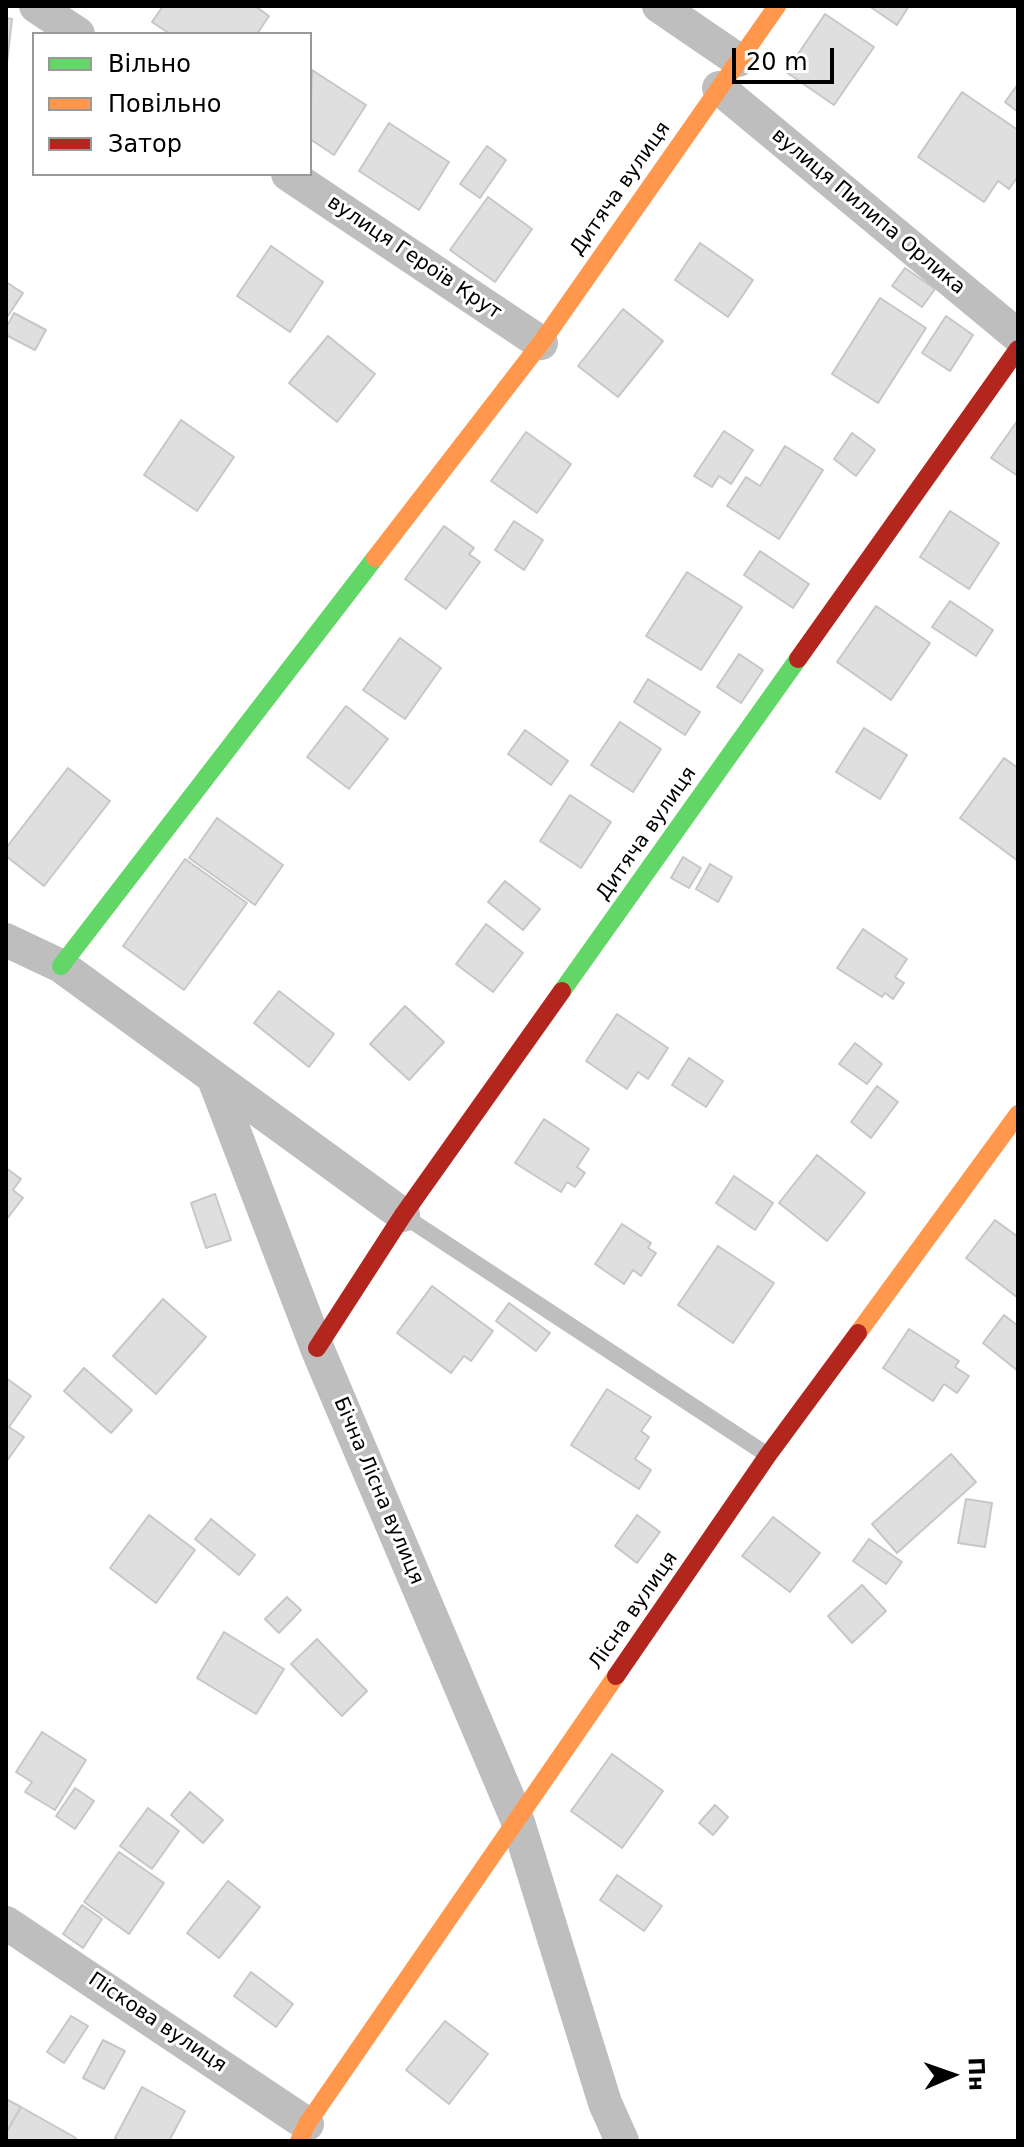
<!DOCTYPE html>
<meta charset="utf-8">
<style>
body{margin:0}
#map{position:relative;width:1024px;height:2147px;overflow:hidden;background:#fff;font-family:"DejaVu Sans",sans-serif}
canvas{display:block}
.frame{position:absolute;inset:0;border:8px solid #000;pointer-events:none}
.legend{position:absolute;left:32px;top:32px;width:280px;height:144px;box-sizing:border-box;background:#fff;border:2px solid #999;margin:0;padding:10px 14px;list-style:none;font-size:24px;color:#000}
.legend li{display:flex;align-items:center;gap:16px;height:40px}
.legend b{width:40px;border:2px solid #999}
.north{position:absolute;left:912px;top:2035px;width:80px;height:80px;-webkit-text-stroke:6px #fff;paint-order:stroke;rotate:88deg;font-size:22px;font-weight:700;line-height:32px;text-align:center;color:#000}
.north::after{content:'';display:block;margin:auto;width:28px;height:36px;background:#000;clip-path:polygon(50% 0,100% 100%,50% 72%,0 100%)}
.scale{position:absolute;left:732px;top:48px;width:102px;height:36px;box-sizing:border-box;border:4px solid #000;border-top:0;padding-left:10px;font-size:24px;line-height:28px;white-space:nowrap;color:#000;-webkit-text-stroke:6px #fff;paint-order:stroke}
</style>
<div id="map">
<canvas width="1024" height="2147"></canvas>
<div class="frame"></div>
<ul class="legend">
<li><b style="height:10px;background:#63d668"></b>Вільно</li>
<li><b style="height:10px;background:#ff974d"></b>Повільно</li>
<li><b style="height:10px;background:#b3261e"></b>Затор</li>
</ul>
<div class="north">Пн</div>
<div class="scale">20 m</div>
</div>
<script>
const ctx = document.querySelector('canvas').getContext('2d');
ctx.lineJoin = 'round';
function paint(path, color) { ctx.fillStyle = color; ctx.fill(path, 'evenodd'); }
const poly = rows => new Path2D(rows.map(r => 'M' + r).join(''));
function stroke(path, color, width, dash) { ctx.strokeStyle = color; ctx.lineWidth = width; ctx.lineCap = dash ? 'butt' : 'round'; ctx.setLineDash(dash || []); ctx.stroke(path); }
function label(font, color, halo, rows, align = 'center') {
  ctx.font = font + ' "DejaVu Sans",sans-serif'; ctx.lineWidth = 6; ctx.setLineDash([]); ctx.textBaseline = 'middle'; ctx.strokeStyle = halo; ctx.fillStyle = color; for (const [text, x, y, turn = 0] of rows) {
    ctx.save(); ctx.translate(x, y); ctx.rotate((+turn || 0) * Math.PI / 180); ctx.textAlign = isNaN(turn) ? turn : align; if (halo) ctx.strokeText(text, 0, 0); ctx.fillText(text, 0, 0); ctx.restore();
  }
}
const building = poly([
 [163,6,255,6,269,16,257,34,170,34,152,22,163,6],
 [869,6,909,6,897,25,869,6],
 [825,14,874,47,834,105,786,72,825,14],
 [6,18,12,19,6,72,6,18],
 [312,70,366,105,334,155,310,139,312,70],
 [1018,84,1018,112,1005,102,1018,84],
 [962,92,1018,130,1018,176,1009,189,998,181,984,202,918,157,962,92],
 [389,123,449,162,419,210,359,171,389,123],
 [487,146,506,160,480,198,460,184,487,146],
 [488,197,532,229,495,282,450,250,488,197],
 [700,243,753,280,728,317,675,280,700,243],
 [271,246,323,282,290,332,237,296,271,246],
 [905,268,935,289,922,307,892,286,905,268],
 [6,282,23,293,8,316,6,315,6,282],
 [880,298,926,328,878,403,832,374,880,298],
 [623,309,663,341,618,397,578,366,623,309],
 [14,313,46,330,35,350,6,335,6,328,14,313],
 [946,316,973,335,950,371,922,353,946,316],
 [328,336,375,374,337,422,289,383,328,336],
 [181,420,234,457,197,511,144,475,181,420],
 [1018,420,1018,476,991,458,1018,420],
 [724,431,753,450,731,484,719,476,712,487,694,476,724,431],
 [526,432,571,464,537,513,491,481,526,432],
 [852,433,875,450,856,476,834,459,852,433],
 [785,446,823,470,779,539,727,506,746,477,760,486,785,446],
 [950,511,999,543,969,589,920,557,950,511],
 [514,521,543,540,524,570,495,550,514,521],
 [444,526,474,548,469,554,480,562,446,609,405,579,444,526],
 [760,551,809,584,793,608,744,575,760,551],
 [687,572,742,607,701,670,646,636,687,572],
 [950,601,993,630,976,656,932,627,950,601],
 [876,606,930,643,891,700,837,662,876,606],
 [400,638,441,668,405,719,363,690,400,638],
 [739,654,763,670,741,703,717,687,739,654],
 [648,679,700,712,685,735,634,702,648,679],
 [346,706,388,739,349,789,307,757,346,706],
 [620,722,661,749,633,792,591,765,620,722],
 [864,728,907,755,880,799,836,772,864,728],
 [525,730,568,761,551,785,508,754,525,730],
 [1004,758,1018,768,1018,861,960,818,1004,758],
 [68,768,110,801,44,886,6,856,6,848,68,768],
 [570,795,611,822,581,868,540,841,570,795],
 [217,818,283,865,255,905,189,858,217,818],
 [683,857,701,868,689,888,671,878,683,857],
 [185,859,247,903,184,990,123,946,185,859],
 [710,864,732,877,718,902,696,889,710,864],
 [505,881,540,909,523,930,488,902,505,881],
 [486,924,523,953,493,992,456,964,486,924],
 [863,929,907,959,895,977,904,983,893,999,885,993,882,997,837,968,863,929],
 [279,991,334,1034,309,1067,254,1023,279,991],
 [405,1006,444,1042,409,1080,370,1044,405,1006],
 [617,1014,668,1048,648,1079,638,1072,627,1089,586,1061,617,1014],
 [855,1043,882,1064,867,1084,839,1064,855,1043],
 [689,1058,723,1081,706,1107,672,1085,689,1058],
 [877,1086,898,1102,871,1138,851,1122,877,1086],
 [544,1119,589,1149,577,1167,585,1173,575,1187,567,1182,561,1192,515,1163,544,1119],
 [817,1155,865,1193,827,1241,779,1203,817,1155],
 [6,1168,21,1179,13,1190,23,1198,6,1220,6,1168],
 [734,1176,773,1203,755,1230,716,1203,734,1176],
 [215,1194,231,1240,206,1248,191,1203,215,1194],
 [995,1220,1018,1237,1018,1298,966,1258,995,1220],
 [622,1224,651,1243,648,1248,656,1253,641,1276,633,1270,624,1284,595,1264,622,1224],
 [718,1246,774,1283,733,1343,678,1305,718,1246],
 [432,1286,493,1331,471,1361,464,1356,451,1373,397,1333,432,1286],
 [163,1299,206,1337,156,1394,113,1356,163,1299],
 [509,1303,550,1333,536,1351,496,1321,509,1303],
 [1004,1315,1018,1326,1018,1371,983,1343,1004,1315],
 [909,1329,959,1361,955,1367,969,1376,957,1393,944,1384,933,1401,883,1368,909,1329],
 [84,1368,132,1410,111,1433,64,1391,84,1368],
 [6,1378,31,1396,9,1427,24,1437,6,1462,6,1378],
 [607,1389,651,1417,641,1431,649,1437,635,1459,651,1470,639,1489,571,1445,607,1389],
 [951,1454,976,1482,897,1553,872,1524,951,1454],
 [966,1499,992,1503,985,1547,958,1543,966,1499],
 [149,1515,195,1550,156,1603,110,1568,149,1515],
 [637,1515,660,1532,637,1563,615,1546,637,1515],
 [773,1517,820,1553,790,1592,742,1556,773,1517],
 [211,1519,255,1555,239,1575,195,1539,211,1519],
 [869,1539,902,1562,886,1584,853,1561,869,1539],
 [862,1585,886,1611,852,1643,828,1616,862,1585],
 [287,1597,301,1610,279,1633,265,1619,287,1597],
 [224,1632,284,1669,256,1714,197,1678,224,1632],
 [317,1639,367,1691,342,1716,291,1664,317,1639],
 [42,1732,86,1760,55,1810,25,1792,32,1782,16,1772,42,1732],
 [612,1754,663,1791,622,1848,571,1811,612,1754],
 [75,1788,94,1801,75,1829,56,1816,75,1788],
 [190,1792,223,1820,203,1843,171,1815,190,1792],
 [715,1805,728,1817,713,1835,699,1823,715,1805],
 [148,1808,179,1831,152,1869,120,1846,148,1808],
 [119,1852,164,1883,129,1934,84,1902,119,1852],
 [617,1875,662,1906,644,1931,600,1900,617,1875],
 [228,1881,260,1907,219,1958,187,1933,228,1881],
 [82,1905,102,1919,83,1948,63,1934,82,1905],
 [251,1972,293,2004,276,2027,234,1996,251,1972],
 [71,2016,88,2026,64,2063,47,2052,71,2016],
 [445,2021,488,2054,449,2104,406,2070,445,2021],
 [103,2040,125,2051,104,2089,83,2078,103,2040],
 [142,2087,185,2111,169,2141,120,2141,115,2138,142,2087],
 [6,2099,21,2107,6,2133,6,2099],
 [21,2107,76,2138,75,2141,6,2141,6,2133,21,2107]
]);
paint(building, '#dfdfdf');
stroke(building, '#c7c7c7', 2);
stroke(poly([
 [404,1216,766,1454]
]), '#bebebe', 16);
stroke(poly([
 [36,6,78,34],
 [659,6,738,60],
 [719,88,1018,336],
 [288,174,541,343],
 [6,940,61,966,403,1215],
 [214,1079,317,1348,517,1819,605,2103,622,2141],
 [6,1923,307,2124]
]), '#bebebe', 34);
stroke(poly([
 [61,966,375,558],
 [562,991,798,659]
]), '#63d668', 18);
stroke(poly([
 [375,558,541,343,777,6],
 [858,1333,1018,1114],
 [299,2141,307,2124,616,1676]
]), '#ff974d', 18);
stroke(poly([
 [798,659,1018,349],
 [317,1348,403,1215,562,991],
 [616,1676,768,1455,858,1333]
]), '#b3261e', 18);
label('20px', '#000', '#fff', [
 ["Дитяча вулиця",621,189,-55],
 ["вулиця Пилипа Орлика",868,212,40],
 ["вулиця Героїв Крут",414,258,34],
 ["Дитяча вулиця",647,834,-55],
 ["Бічна Лісна вулиця",378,1491,67],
 ["Лісна вулиця",634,1611,-55],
 ["Піскова вулиця",157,2023,34]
]);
</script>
